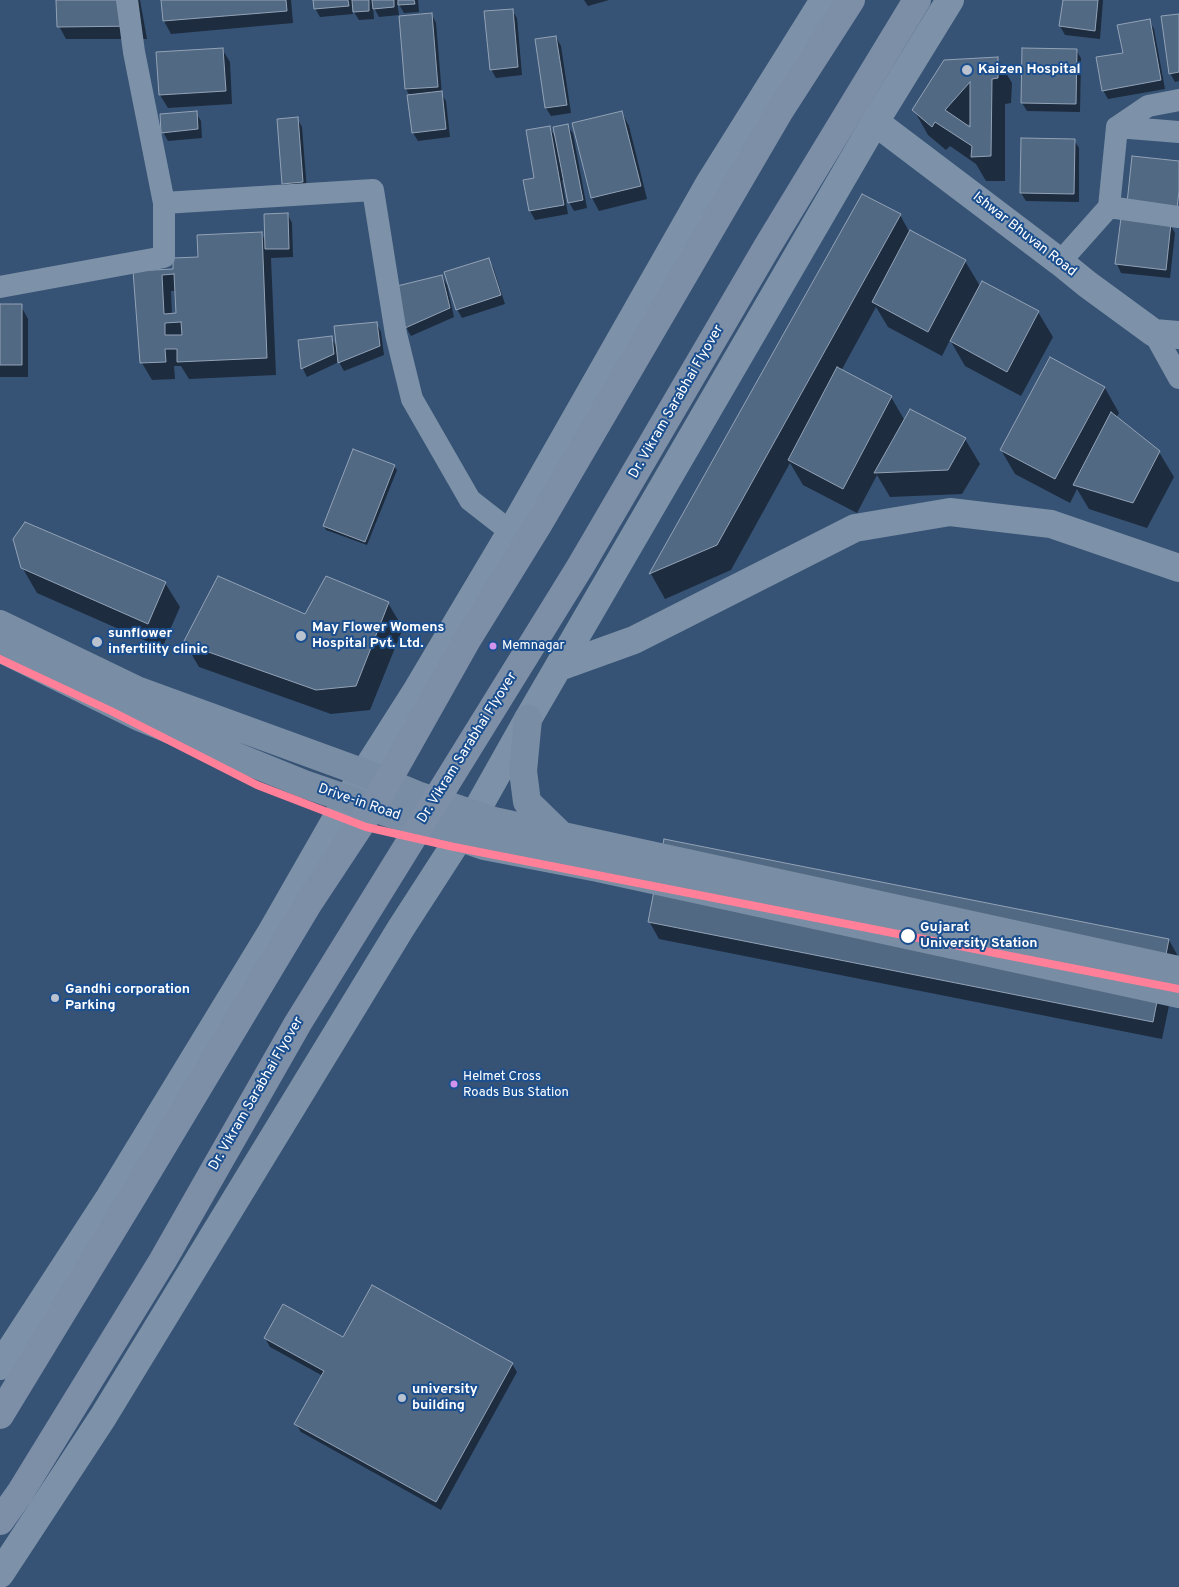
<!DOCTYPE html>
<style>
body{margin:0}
canvas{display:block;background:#365274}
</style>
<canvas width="1179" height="1587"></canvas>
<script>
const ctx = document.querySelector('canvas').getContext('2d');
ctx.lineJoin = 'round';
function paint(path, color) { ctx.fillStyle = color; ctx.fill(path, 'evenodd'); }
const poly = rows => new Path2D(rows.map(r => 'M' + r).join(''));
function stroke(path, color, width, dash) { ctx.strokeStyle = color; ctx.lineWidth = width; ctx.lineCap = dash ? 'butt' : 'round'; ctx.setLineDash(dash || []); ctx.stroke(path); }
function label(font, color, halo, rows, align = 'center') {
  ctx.font = font + ' Overpass,sans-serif'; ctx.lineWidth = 4; ctx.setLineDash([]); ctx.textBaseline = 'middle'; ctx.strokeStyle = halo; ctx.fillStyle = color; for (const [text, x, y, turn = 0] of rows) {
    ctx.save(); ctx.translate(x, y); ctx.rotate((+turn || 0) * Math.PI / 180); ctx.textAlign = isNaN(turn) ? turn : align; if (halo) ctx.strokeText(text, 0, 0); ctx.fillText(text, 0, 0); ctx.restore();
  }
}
paint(poly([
 [57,0,140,0,147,39,66,39,59,26],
 [162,0,291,0,293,23,171,34,164,21],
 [315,0,418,0,419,12,404,13,397,1,399,15,379,17,373,6,374,19,359,20,352,9,353,14,320,17,315,8],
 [584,0,609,0,588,6],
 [1064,0,1103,0,1100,39,1065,35,1060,26],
 [512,10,517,18,522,75,496,78,491,69],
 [432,15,436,23,442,95,446,101,450,137,418,141,413,133,410,96,406,89,400,17],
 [1179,15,1179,81,1175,82,1170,73],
 [1149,20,1154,29,1165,89,1108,99,1103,90,1124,54],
 [556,37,561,46,571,113,551,116,546,108],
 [222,49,230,62,232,104,168,108,160,95],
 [1076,50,1081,58,1080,112,1027,111,1022,103],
 [997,58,1012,83,1011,103,1005,104,1005,181,986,181,976,164,950,146,946,150,928,135,914,110],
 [971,121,971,130,967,127],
 [196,113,201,121,202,138,168,141,163,132],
 [622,113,629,126,647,199,599,211,592,198],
 [297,118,302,127,307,191,288,192,283,184],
 [568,126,573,134,587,208,574,211,569,202,565,180,562,180,568,214,535,220,530,211,525,181,535,179,550,128,556,139],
 [1074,140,1079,148,1079,202,1026,201,1021,193],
 [862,196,900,215,910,233,965,261,980,286,1038,312,1053,337,1021,396,965,366,950,340,942,356,888,327,876,307,841,371,891,397,905,421,911,410,965,439,980,464,962,494,890,497,877,475,857,513,803,485,790,463,731,570,665,599,651,574],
 [288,215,292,223,293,257,271,258,276,375,189,379,181,366,174,366,175,379,152,380,142,363,135,272,175,270,199,258,261,233,266,242],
 [171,291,176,291,177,315,172,315],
 [1170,224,1175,233,1170,278,1121,273,1117,264],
 [488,259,493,267,505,304,462,318,457,309],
 [442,276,447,285,454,317,411,336,406,327],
 [0,306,21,306,28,319,28,377,0,377],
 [377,324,381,332,384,355,344,371,339,362,307,377,303,369,300,341,331,337,337,348],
 [1050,359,1105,388,1119,413,1116,418,1159,452,1174,477,1147,528,1089,509,1077,489,1070,503,1015,474,1001,450],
 [394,466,397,470,367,545,326,530,324,526],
 [22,567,165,583,180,607,162,648,37,593],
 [388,603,403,628,370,710,331,714,199,667,185,643,305,616],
 [649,921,1169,940,1179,958,1162,1039,659,939],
 [265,1338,344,1339,512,1364,517,1372,441,1510,301,1432,296,1424,323,1376,270,1347]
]), '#0007');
const building = poly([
 [56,0,136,0,140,26,57,27,56,0],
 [161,0,286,0,287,11,163,21,161,0],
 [313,0,348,0,349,6,314,9,313,0],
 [352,0,369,0,369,11,353,12,352,0],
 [372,0,394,0,394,7,373,9,372,0],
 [398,0,414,0,415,4,398,5,398,0],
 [1063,0,1098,0,1095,31,1059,26,1063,0],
 [513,9,518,67,490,70,484,11,513,9],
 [432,13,438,87,405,89,399,16,432,13],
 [1179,14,1179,72,1169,74,1161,16,1179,14],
 [1150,19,1161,80,1102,91,1096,57,1123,53,1117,25,1150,19],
 [556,36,567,105,545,108,535,39,556,36],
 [223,48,226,91,159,95,156,52,223,48],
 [1022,48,1077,49,1076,104,1021,103,1022,48],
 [998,57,998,78,992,79,991,156,971,157,972,146,935,122,932,127,912,110,944,60,998,57],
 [970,82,970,127,945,110,970,82],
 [442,91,446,129,412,133,407,95,442,91],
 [197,111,198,129,161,133,160,114,197,111],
 [622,111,641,186,591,198,572,123,622,111],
 [298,117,303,182,282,184,277,119,298,117],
 [568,124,583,200,568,203,553,127,568,124],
 [550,126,564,205,529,211,523,180,534,178,526,130,550,126],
 [1021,138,1075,139,1074,194,1020,193,1021,138],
 [1132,156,1179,161,1179,191,1177,209,1127,203,1132,156],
 [862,194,901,214,717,545,649,574,862,194],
 [288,213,289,249,265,249,264,214,288,213],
 [1121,218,1171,223,1166,270,1115,264,1121,218],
 [910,230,966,260,928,332,872,302,910,230],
 [262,232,267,358,177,362,177,349,165,349,166,362,140,363,133,271,173,269,173,258,198,257,197,235,262,232],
 [174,274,176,313,164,314,162,275,174,274],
 [181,322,182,335,165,335,165,323,181,322],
 [489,258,501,295,456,310,444,272,489,258],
 [442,275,450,308,405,328,397,286,442,275],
 [982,281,1039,311,1007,372,950,341,982,281],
 [0,304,22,304,22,365,0,365,0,304],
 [377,322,380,346,338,363,334,326,377,322],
 [332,336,334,354,301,369,298,340,332,336],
 [1050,357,1105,387,1055,479,1000,450,1050,357],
 [837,367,892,396,843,489,788,460,837,367],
 [910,409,966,438,948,470,874,473,910,409],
 [1111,412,1160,451,1133,503,1073,485,1111,412],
 [353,449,395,465,365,542,323,526,353,449],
 [25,522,166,582,148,624,21,568,13,539,25,522],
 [218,576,305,614,326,576,389,602,356,686,316,690,183,643,218,576],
 [664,839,1169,939,1153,1022,648,922,664,839],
 [372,1285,513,1363,436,1502,294,1424,324,1371,264,1338,283,1304,343,1337,372,1285]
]);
paint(building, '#526984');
stroke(building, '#92a2b6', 1);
stroke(poly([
 [127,0,134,52,164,203],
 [1117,127,1179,132],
 [1109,207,1179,217],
 [1060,262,1109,207,1117,127,1148,106,1179,100],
 [0,287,164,257,164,203,373,190,396,334,412,399,470,500,511,532],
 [1154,333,1179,378]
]), '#7d92a8', 22);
stroke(poly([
 [875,122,1060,262,1087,284,1154,333,1179,335],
 [559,667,634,640,855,528,950,512,1051,524,1179,568],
 [0,1366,108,1200,272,931,347,800,417,690,511,532,709,184,824,0],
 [0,1574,103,1417,401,928,474,815,528,719,875,122,950,0]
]), '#7d92a8', 28);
stroke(poly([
 [0,624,139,691,364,773,417,795,494,821,1179,970],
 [0,648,139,717,304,784,484,846,598,868,1179,994],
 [528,719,523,771,527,802,562,836]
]), '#798da4', 28);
stroke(poly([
 [0,1415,133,1196,308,904,378,798,467,640,538,525,779,112,851,0],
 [0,1521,20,1493,163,1260,298,1023,580,567,767,247,917,0]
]), '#7d8ea7', 28);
stroke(poly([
 [0,659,111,711,257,785,366,827,454,847,1179,989]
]), '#ff8098', 8);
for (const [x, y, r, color] of [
 [967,70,6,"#b9c2ce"],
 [301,636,6,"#b9c2ce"],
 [97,642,6,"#b9c2ce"],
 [493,646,4.5,"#d193ec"],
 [908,936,8,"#fff"],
 [55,998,5,"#b9c2ce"],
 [454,1084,4.5,"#d193ec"],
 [402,1398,5,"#b9c2ce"]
]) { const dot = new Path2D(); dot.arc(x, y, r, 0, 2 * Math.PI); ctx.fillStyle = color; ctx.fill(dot); stroke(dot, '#1b4f8f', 2); }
label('13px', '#fff', '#1b4f8f', [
 ["Memnagar",502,646],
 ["Helmet Cross",463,1077],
 ["Roads Bus Station",463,1093]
], 'left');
label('bold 14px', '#fff', '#1b4f8f', [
 ["Kaizen Hospital",978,70],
 ["May Flower Womens",312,628],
 ["Hospital Pvt. Ltd.",312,644],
 ["sunflower",108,634],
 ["infertility clinic",108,650],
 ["Gandhi corporation",65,990],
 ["Parking",65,1006],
 ["university",412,1390],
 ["building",412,1406]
], 'left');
label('14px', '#fff', '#1b4f8f', [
 ["Ishwar Bhuvan Road",1024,235,38],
 ["Dr. Vikram Sarabhai Flyover",677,402,-60],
 ["Dr. Vikram Sarabhai Flyover",468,748,-58],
 ["Drive-in Road",359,803,19],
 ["Dr. Vikram Sarabhai Flyover",257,1094,-60]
]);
label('bold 14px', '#fff', '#1b4f8f', [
 ["Gujarat",920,928],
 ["University Station",920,944]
], 'left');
</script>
